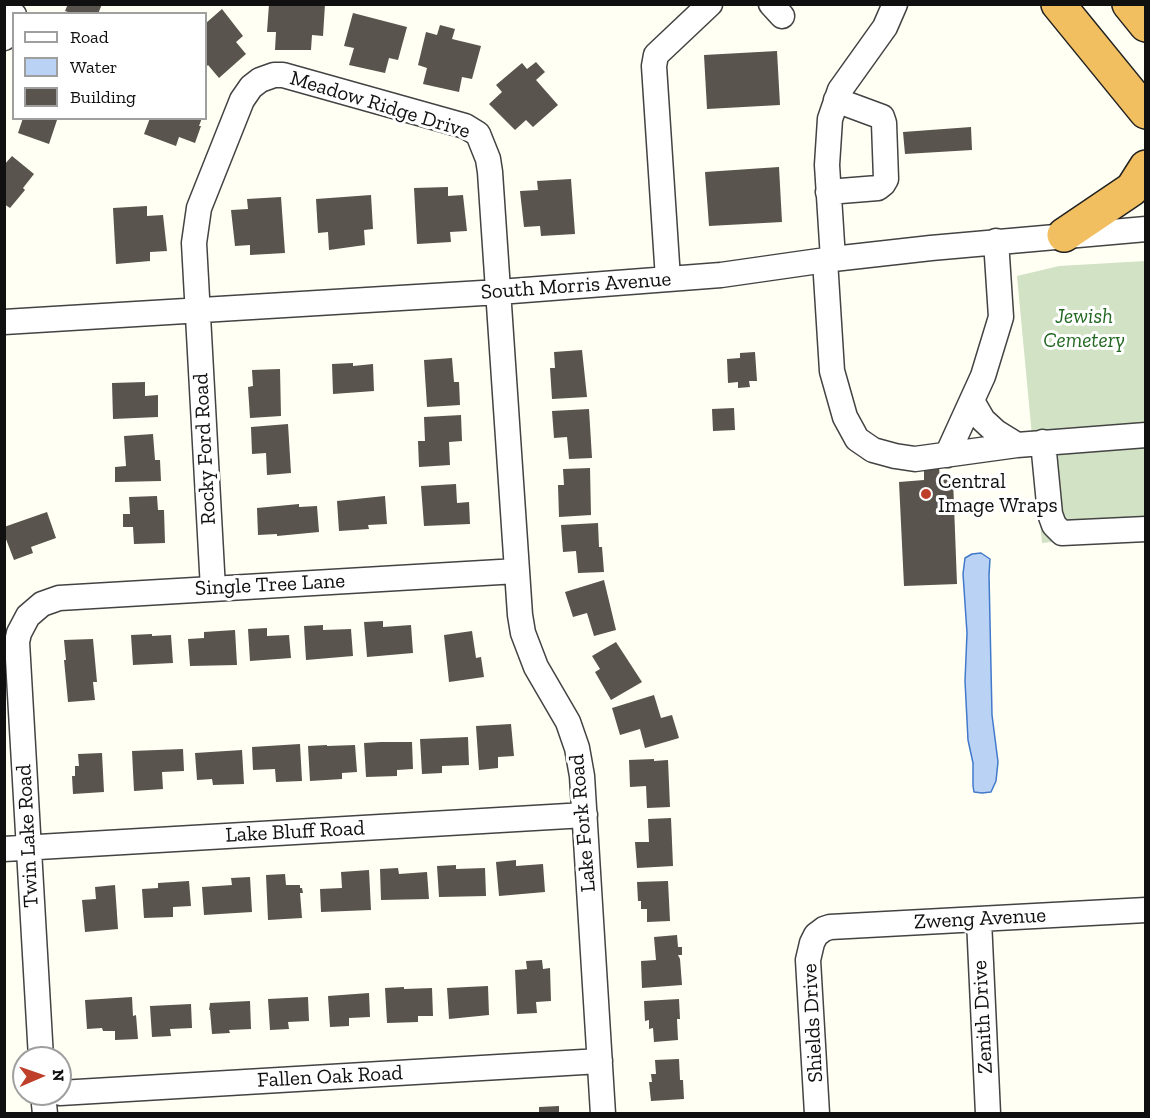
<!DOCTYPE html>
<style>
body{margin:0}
#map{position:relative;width:1150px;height:1118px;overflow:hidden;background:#fffff4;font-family:"Zilla Slab",serif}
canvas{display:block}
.frame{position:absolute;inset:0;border:6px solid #101010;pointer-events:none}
.legend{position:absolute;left:12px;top:12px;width:195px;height:108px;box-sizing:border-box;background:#fff;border:2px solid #9f9f9f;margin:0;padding:8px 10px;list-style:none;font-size:18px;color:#101010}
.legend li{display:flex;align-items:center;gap:12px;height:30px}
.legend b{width:30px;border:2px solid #9f9f9f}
.north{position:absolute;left:12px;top:1046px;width:60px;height:60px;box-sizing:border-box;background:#fff;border:2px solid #9f9f9f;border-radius:50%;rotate:88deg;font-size:16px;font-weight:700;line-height:24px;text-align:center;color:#101010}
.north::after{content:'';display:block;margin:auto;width:21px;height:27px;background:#bf402a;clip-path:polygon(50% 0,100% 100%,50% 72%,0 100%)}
</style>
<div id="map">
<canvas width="1150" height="1118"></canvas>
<div class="frame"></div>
<ul class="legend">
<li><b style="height:8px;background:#fff"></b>Road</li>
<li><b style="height:16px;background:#bad3f5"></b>Water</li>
<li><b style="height:16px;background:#59544d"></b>Building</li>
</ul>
<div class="north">N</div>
</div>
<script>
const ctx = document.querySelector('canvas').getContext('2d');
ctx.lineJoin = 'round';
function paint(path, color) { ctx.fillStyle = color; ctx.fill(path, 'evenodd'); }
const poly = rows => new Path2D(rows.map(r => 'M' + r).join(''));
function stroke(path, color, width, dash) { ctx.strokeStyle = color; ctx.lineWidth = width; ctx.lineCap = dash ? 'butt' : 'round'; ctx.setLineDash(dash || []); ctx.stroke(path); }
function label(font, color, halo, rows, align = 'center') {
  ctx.font = font + ' "Zilla Slab",serif'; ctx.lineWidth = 6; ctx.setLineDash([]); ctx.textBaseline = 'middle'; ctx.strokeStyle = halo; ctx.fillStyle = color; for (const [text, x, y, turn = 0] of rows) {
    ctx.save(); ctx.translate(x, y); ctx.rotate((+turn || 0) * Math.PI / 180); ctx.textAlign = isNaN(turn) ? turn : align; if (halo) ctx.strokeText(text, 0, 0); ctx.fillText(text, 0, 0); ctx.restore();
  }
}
paint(poly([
 [1145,261,1145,532,1042,543,1017,276,1059,266]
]), '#d2e2c4');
const water = poly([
 [981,553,990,559,989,575,992,715,998,762,996,781,991,792,982,793,974,792,973,786,973,763,968,740,965,681,967,633,963,574,965,558,972,554,981,553]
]);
paint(water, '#bad3f5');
stroke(water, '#4279cb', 1.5);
paint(poly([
 [68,4,102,4,98,14,67,14,68,12,65,11],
 [269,4,325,4,323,36,312,35,311,50,275,50,276,32,267,32],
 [222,9,243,36,236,42,246,54,219,78,208,65,206,67,206,23],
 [353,13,407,27,398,60,389,58,385,73,349,65,354,48,344,46],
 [440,25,455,29,452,39,481,46,472,79,462,77,459,92,423,84,427,68,418,65,426,32,437,35],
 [777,51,780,105,707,109,704,55],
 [536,62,545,72,536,80,558,105,533,127,526,120,515,130,489,104,502,92,496,85,522,63,527,69],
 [23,118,56,118,57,120,49,144,18,133],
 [150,118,202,118,199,126,201,126,195,143,179,137,176,146,144,134],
 [971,127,972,150,905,154,903,132],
 [12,156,34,174,23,188,25,190,10,208,4,204,4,165],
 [779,167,782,222,709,226,705,172],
 [571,179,575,234,541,236,540,226,524,227,520,191,538,190,537,181],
 [448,187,448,196,463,195,467,231,450,232,451,242,417,244,414,188],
 [371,195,373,229,364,230,365,245,329,250,328,232,318,233,316,199],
 [281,197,285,253,250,255,250,245,235,246,231,210,248,209,247,199],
 [147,206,147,216,163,215,167,251,150,252,150,261,116,264,113,208],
 [582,350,587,397,552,399,550,368,555,368,554,352],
 [755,352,757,381,749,381,750,387,738,388,738,382,728,383,727,359,740,358,740,353],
 [452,358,454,382,459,382,460,405,427,407,424,360],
 [353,363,353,366,373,364,374,391,333,394,332,364],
 [280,369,281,416,250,418,248,387,253,386,252,370],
 [145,382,145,396,158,395,158,417,113,419,112,383],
 [734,408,735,430,713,431,712,409],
 [589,409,592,458,569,459,567,437,554,438,552,411],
 [461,415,462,441,449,442,450,465,419,467,418,441,425,441,424,417],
 [288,424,291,473,267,475,266,453,252,454,251,427],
 [153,434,155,460,160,460,161,481,115,482,115,467,126,466,124,436],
 [939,466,940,480,953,479,957,584,904,586,899,482,924,480,924,467],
 [590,468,591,515,559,517,558,485,564,485,563,469],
 [456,484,457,503,469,502,470,524,424,526,421,486],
 [157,496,158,510,164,510,165,543,134,544,133,527,123,527,123,514,130,514,129,497],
 [385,496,387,524,368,525,369,529,339,531,337,501],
 [299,504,299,507,317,506,319,532,277,536,277,534,258,535,257,508],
 [47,512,56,538,31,547,33,553,14,560,4,534,4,527],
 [598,523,599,547,602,547,604,572,578,573,576,551,563,552,561,525],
 [604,580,616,630,594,636,587,613,573,617,565,592],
 [383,621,383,627,411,625,413,653,367,657,364,622],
 [323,625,323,630,351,629,353,656,306,660,304,626],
 [267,628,267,636,289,635,291,658,250,661,248,629],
 [235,630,237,665,190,666,188,639,204,638,204,632],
 [472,631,476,658,481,657,484,677,449,682,444,635],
 [152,634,152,636,171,635,173,663,133,665,131,635],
 [93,639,97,682,93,682,95,700,68,702,64,660,66,660,64,640],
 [616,642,642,682,611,700,595,672,600,669,592,656],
 [654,695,661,718,672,715,679,738,645,748,640,729,620,735,612,708],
 [511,724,514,756,498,757,498,768,479,770,476,726],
 [468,737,469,765,442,766,442,773,422,774,420,739],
 [381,742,412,742,413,769,397,770,397,776,366,777,364,743],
 [300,744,302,781,276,782,275,769,253,770,252,747],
 [327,745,327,746,355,745,357,772,342,773,342,779,310,781,308,746],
 [183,749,184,771,162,772,163,789,134,791,132,751],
 [242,750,244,784,213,785,212,779,197,780,195,753],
 [102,753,104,792,73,794,72,776,75,776,75,766,79,766,78,754],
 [654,759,654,761,668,760,670,807,647,808,646,786,630,787,629,760],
 [671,818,673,866,637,868,635,842,649,842,648,819],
 [516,860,516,866,543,864,545,892,499,896,496,862],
 [456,865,456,869,485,868,486,896,439,897,437,866],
 [398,868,399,874,427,872,429,899,381,900,380,869],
 [369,870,371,910,321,912,320,889,342,888,341,872],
 [285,874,286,885,300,885,300,888,302,888,303,893,300,893,302,918,268,920,266,875],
 [250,877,252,912,204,915,202,887,232,885,231,878],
 [189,881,191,906,173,907,173,917,144,918,142,889,158,888,158,883],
 [668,881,670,921,647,922,647,909,641,909,641,901,638,901,637,882],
 [115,885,118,929,85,932,82,900,96,899,95,887],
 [677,935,678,947,682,947,682,955,678,955,680,959,682,985,642,988,641,961,656,960,654,937],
 [542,960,543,969,550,968,551,1001,536,1002,537,1013,517,1014,515,970,527,969,526,961],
 [488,986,489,1015,449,1019,447,988],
 [404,987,404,989,432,988,433,1016,418,1016,418,1022,387,1023,385,988],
 [369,993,370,1017,349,1018,349,1026,330,1027,328,996],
 [132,997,133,1016,136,1015,138,1039,115,1040,115,1031,103,1031,102,1028,87,1029,85,1000],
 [308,997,309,1021,288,1022,289,1029,270,1030,268,999],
 [679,999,680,1019,677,1019,678,1040,654,1042,653,1028,649,1029,649,1020,645,1021,644,1001],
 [250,1001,251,1029,229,1030,230,1033,212,1034,210,1010,209,1010,210,1003],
 [191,1004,192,1028,170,1029,171,1036,152,1037,150,1006],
 [679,1059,680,1080,683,1080,684,1099,651,1101,649,1082,652,1082,651,1074,656,1074,655,1060],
 [559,1106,559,1114,539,1114,539,1107]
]), '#59544d');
const minor = poly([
 [771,4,782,16],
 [4,38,14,15],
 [828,192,878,188,883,184,886,179,884,123,882,117,836,100],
 [833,259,827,165,830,119,840,90,885,27,895,4],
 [825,260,832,371,845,417,857,439,873,450,895,456,915,459,1017,445,1146,435],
 [668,279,654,66,656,55,710,4],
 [4,322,499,292,721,275,833,259,931,248,1146,229],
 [972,401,983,420,996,432,1017,445],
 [1043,442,1050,514,1054,525,1062,533,1146,529],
 [947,455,983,376,1001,317,996,241],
 [213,589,194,243,199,208,242,100,251,87,260,80,274,75,283,75,465,126,478,134,488,159,490,172,520,615,523,633,536,667,568,722,577,748,582,776,603,1114],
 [4,849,585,815],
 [979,920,988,1114],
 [41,1058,17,642,19,633,28,616,42,604,59,598,517,571],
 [60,1093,600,1061],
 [43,1094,45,1114],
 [817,1114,808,960,812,943,816,935,824,929,830,927,1146,910]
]);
const highway = poly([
 [1058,4,1146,112],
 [1129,4,1146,25],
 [1064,235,1132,189,1146,167]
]);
stroke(minor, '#434343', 27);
stroke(highway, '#212121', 36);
stroke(minor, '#fff', 24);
stroke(highway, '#f1bf60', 33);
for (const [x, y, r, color] of [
 [926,494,6,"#bf402a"]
]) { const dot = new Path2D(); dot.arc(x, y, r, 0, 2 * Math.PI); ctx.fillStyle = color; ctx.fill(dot); stroke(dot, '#fff', 2); }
label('21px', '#101010', '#fff', [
 ["Meadow Ridge Drive",380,105,17],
 ["South Morris Avenue",576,286,-4],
 ["Rocky Ford Road",205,449,-93],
 ["Single Tree Lane",270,585,-3],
 ["Lake Fork Road",583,823,-95],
 ["Lake Bluff Road",295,832,-3],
 ["Twin Lake Road",28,836,-93],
 ["Zweng Avenue",980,919,-3],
 ["Zenith Drive",983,1017,-93],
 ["Shields Drive",813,1023,-93],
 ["Fallen Oak Road",330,1077,-3]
]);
label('italic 21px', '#226821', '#fff', [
 ["Jewish",1084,317],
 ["Cemetery",1084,341]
]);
label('21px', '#101010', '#fff', [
 ["Central",938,482],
 ["Image Wraps",938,506]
], 'left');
</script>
